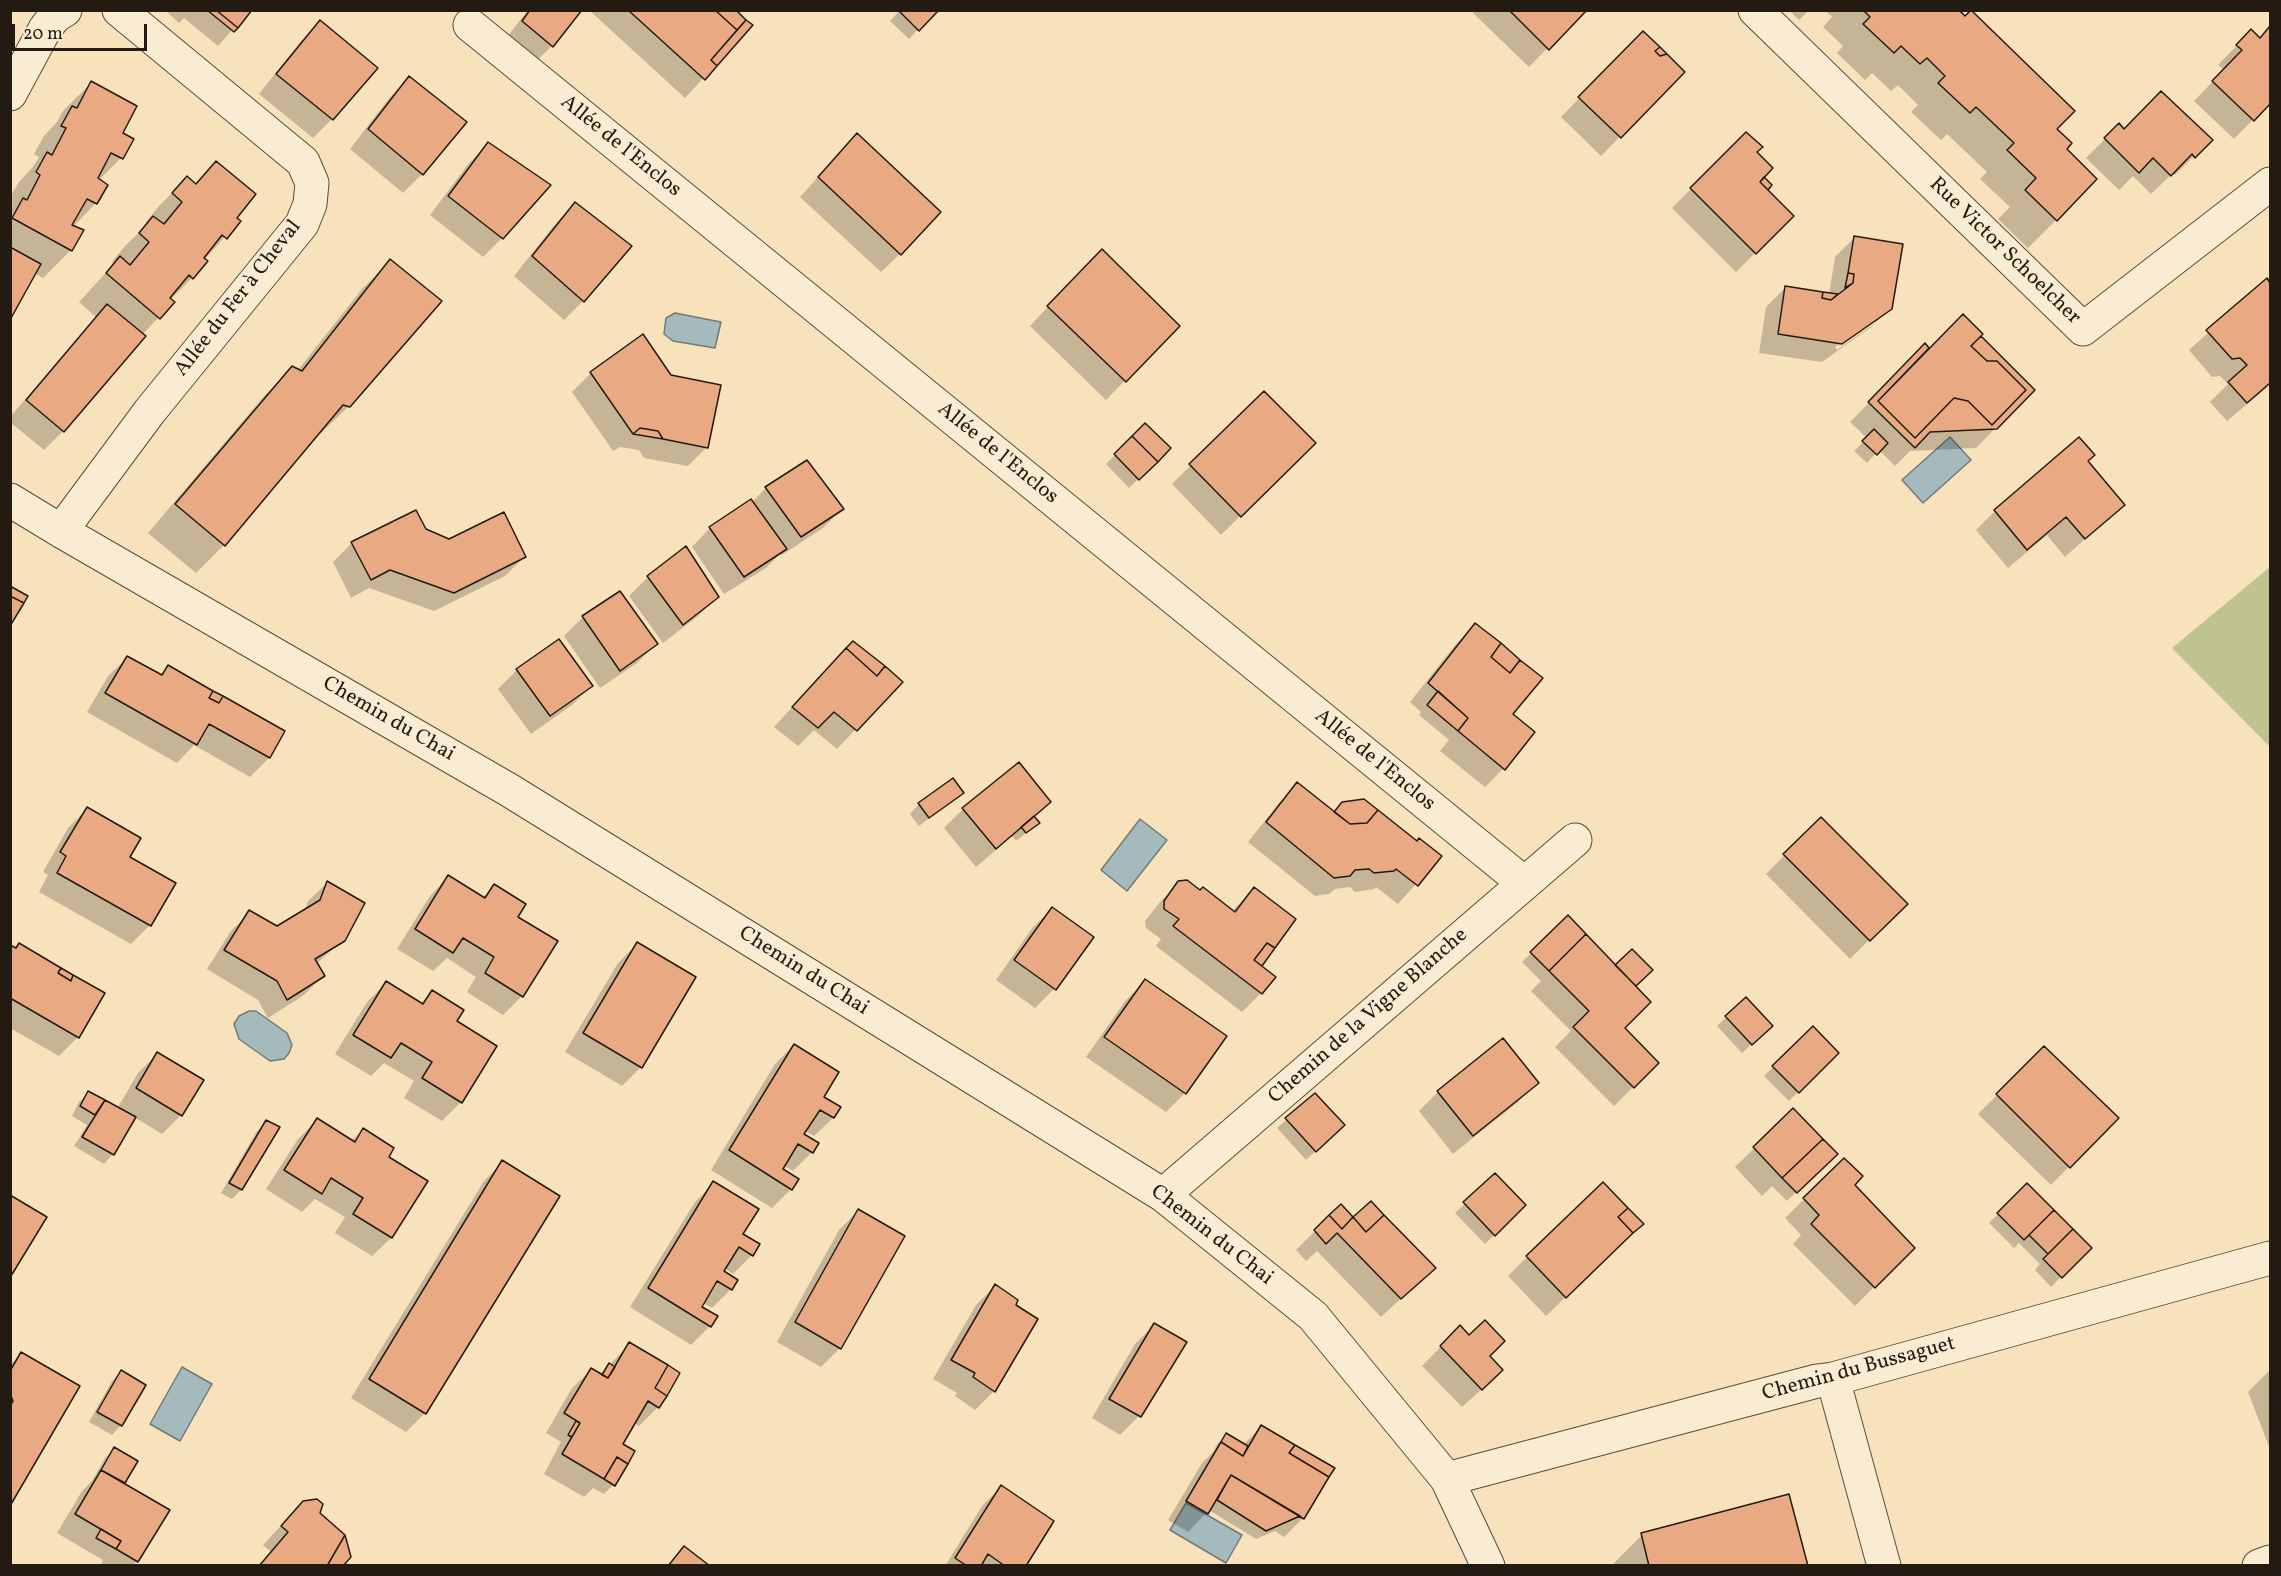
<!DOCTYPE html>
<meta charset="utf-8">
<style>
body{margin:0}
#map{position:relative;width:2281px;height:1576px;overflow:hidden;background:#f8e2bc;font-family:Vollkorn,serif}
canvas{display:block}
.frame{position:absolute;inset:0;border:12px solid #231b12;pointer-events:none}
.scale{position:absolute;left:12px;top:24px;width:135px;height:27px;box-sizing:border-box;border:3px solid #231b12;border-top:0;padding-left:8px;font-size:18px;line-height:21px;white-space:nowrap;color:#231b12;-webkit-text-stroke:4px #faecd3;paint-order:stroke}
</style>
<div id="map">
<canvas width="2281" height="1576"></canvas>
<div class="frame"></div>
<div class="scale">20 m</div>
</div>
<script>
const ctx = document.querySelector('canvas').getContext('2d');
ctx.lineJoin = 'round';
function paint(path, color) { ctx.fillStyle = color; ctx.fill(path, 'evenodd'); }
const poly = rows => new Path2D(rows.map(r => 'M' + r).join(''));
function stroke(path, color, width, dash) { ctx.strokeStyle = color; ctx.lineWidth = width; ctx.lineCap = dash ? 'butt' : 'round'; ctx.setLineDash(dash || []); ctx.stroke(path); }
function label(font, color, halo, rows, align = 'center') {
  ctx.font = font + ' Vollkorn,serif'; ctx.lineWidth = 4.5; ctx.setLineDash([]); ctx.textBaseline = 'middle'; ctx.strokeStyle = halo; ctx.fillStyle = color; for (const [text, x, y, turn = 0] of rows) {
    ctx.save(); ctx.translate(x, y); ctx.rotate((+turn || 0) * Math.PI / 180); ctx.textAlign = isNaN(turn) ? turn : align; if (halo) ctx.strokeText(text, 0, 0); ctx.fillText(text, 0, 0); ctx.restore();
  }
}
paint(poly([
 [2270,567,2270,747,2172,648]
]), '#bfc38f');
const water = poly([
 [675,313,721,322,715,348,673,341,664,334,666,318,675,313],
 [1950,437,1971,460,1923,503,1902,480,1950,437],
 [1140,819,1167,840,1127,891,1101,870,1140,819],
 [249,1011,256,1011,287,1033,292,1045,289,1053,284,1059,270,1061,239,1039,234,1024,239,1016,249,1011],
 [182,1367,212,1384,180,1441,150,1424,182,1367],
 [1186,1503,1242,1535,1226,1563,1170,1530,1186,1503]
]);
paint(water, '#a4babd');
stroke(water, '#707a79', 1.5);
paint(poly([
 [165,10,250,10,218,46,184,18,179,23],
 [528,10,580,10,552,46,533,64,504,41],
 [589,10,734,10,751,26,685,98],
 [900,10,937,10,909,39,890,21],
 [1476,10,1585,10,1529,67,1473,13],
 [1789,10,1809,10,1799,20],
 [1825,10,1957,10,2055,129,2064,149,2056,220,2028,248,1998,219,2010,207,1980,179,1987,172,1947,134,1941,140,1911,112,1918,105,1898,85,1891,91,1872,73,1865,80,1837,53,1843,46,1823,27,1832,17],
 [320,22,332,119,313,138,259,94,301,41],
 [2270,28,2270,102,2234,139,2194,101,2224,70,2218,65,2251,31,2259,39],
 [1624,52,1683,72,1601,156,1561,117],
 [409,78,465,122,422,174,403,193,350,149,390,97],
 [91,83,121,133,121,158,98,181,96,203,73,227,71,250,43,278,34,273,10,317,10,208,13,203,10,202,10,197,19,182,32,168,39,157,34,154,44,136,57,122,63,111],
 [2119,125,2124,130,2210,140,2175,175,2173,173,2151,194,2133,176,2119,190,2086,158],
 [1746,134,1755,152,1762,177,1770,185,1766,190,1792,216,1736,272,1672,208],
 [488,144,502,238,483,257,430,215,469,163],
 [839,154,900,254,881,272,800,197],
 [216,163,235,218,239,221,204,260,192,278,170,300,173,302,142,335,143,336,63,431,44,450,10,422,10,417,96,317,79,302,114,264,112,262,125,246,148,224,146,222,159,206,187,178,195,184],
 [575,204,583,301,564,320,514,276,556,223],
 [1854,238,1891,308,1871,327,1822,362,1759,353,1766,307,1785,288,1829,294,1835,257],
 [1875,319,1875,323,1837,350,1835,347],
 [390,261,349,406,320,434,317,433,224,545,196,573,148,533,264,396,292,368,298,370,362,289],
 [1083,269,1178,326,1106,400,1030,326],
 [2270,277,2270,385,2227,421,2210,402,2228,384,2220,376,2212,377,2189,350],
 [1979,337,2033,390,1976,448,1910,451,1895,466,1879,450,1867,463,1854,451,1867,438,1850,422,1925,346,1929,350],
 [591,373,707,447,688,466,644,458,639,450,620,447,613,451,572,392],
 [1264,393,1314,443,1221,535,1172,484],
 [1145,425,1169,448,1129,488,1106,464],
 [2079,439,2086,462,2123,505,2065,557,2047,535,2008,568,1976,530,1995,511],
 [766,488,842,509,823,528,782,555,780,554,766,568,724,594,692,547,710,528,752,502],
 [425,530,449,541,524,557,505,576,434,611,369,588,351,598,333,562,352,543],
 [685,548,717,597,698,616,663,643,629,596,648,577],
 [620,593,656,644,637,663,600,688,564,636,583,617],
 [1475,625,1511,714,1503,769,1485,787,1440,751,1449,740,1419,715,1421,712,1410,702,1456,644],
 [127,658,160,676,168,667,283,732,269,758,250,777,194,745,177,763,87,712,108,676],
 [827,669,901,682,837,749,814,730,798,746,774,727],
 [517,670,591,686,572,705,531,734,498,689],
 [1019,764,1033,817,1038,823,1016,841,1012,836,976,867,944,828,963,809],
 [1298,784,1333,813,1416,842,1440,857,1398,904,1376,887,1374,889,1355,892,1350,887,1335,889,1329,894,1315,896,1248,842,1279,803],
 [962,793,919,826,910,814,919,804],
 [87,809,128,858,150,925,131,944,39,892,48,875,43,872,68,828],
 [1821,819,1905,904,1850,959,1766,874],
 [448,877,482,898,494,886,516,917,522,996,503,1015,467,992,476,977,447,958,433,971,397,949,430,896],
 [327,883,343,940,316,964,323,976,304,995,268,1018,258,1000,207,969,231,931,250,912,277,928,305,911,308,901],
 [1179,883,1232,911,1254,889,1274,947,1260,966,1261,993,1242,1012,1156,946,1161,939,1146,928,1145,921,1160,902],
 [1052,909,1092,937,1054,989,1035,1008,996,980,1033,927],
 [1568,917,1615,967,1650,970,1634,986,1623,1028,1657,1063,1614,1106,1555,1047,1571,1031,1531,991,1541,981,1522,962],
 [637,944,641,1067,622,1086,565,1052,618,963],
 [10,946,78,1037,59,1056,10,1028],
 [1145,981,1185,1093,1166,1112,1086,1057,1126,1000],
 [386,983,420,1004,432,992,455,1022,461,1102,442,1121,404,1098,414,1081,384,1063,371,1076,335,1054,367,1002],
 [1745,999,1762,1035,1742,1053,1717,1026],
 [1812,1028,1837,1053,1789,1101,1764,1076],
 [1503,1040,1537,1083,1518,1102,1453,1154,1419,1111,1438,1092],
 [794,1045,822,1098,839,1108,833,1118,814,1136,805,1131,802,1135,812,1152,793,1171,783,1165,781,1170,791,1189,772,1208,711,1170,775,1064],
 [2044,1048,2117,1118,2051,1185,1978,1114],
 [157,1054,181,1115,162,1134,134,1117,113,1154,104,1164,74,1146,87,1125,72,1116,79,1102,89,1093,117,1109,138,1073],
 [1315,1095,1334,1134,1306,1160,1277,1128],
 [1793,1110,1835,1154,1787,1201,1772,1186,1762,1196,1735,1167],
 [317,1120,351,1141,363,1130,387,1157,426,1182,391,1238,372,1256,335,1233,345,1217,315,1199,302,1212,266,1189,298,1139],
 [267,1122,278,1128,241,1190,232,1199,221,1193,257,1131],
 [1844,1160,1853,1186,1913,1248,1855,1306,1793,1244,1801,1235,1785,1218],
 [503,1162,425,1413,406,1432,351,1398,484,1181],
 [1495,1175,1524,1205,1485,1244,1455,1213],
 [714,1183,752,1255,733,1274,724,1268,722,1272,731,1289,712,1308,703,1303,700,1307,710,1326,691,1345,630,1307,695,1202],
 [2027,1185,2090,1248,2051,1287,2035,1270,2040,1264,2019,1243,2014,1248,1989,1223],
 [858,1211,840,1348,821,1367,777,1342,839,1230],
 [1329,1217,1352,1219,1434,1268,1381,1317,1317,1251,1306,1261,1296,1250],
 [1641,1224,1546,1316,1508,1276,1527,1257],
 [995,1286,994,1391,975,1410,955,1396,957,1393,933,1379,976,1305],
 [1154,1325,1139,1416,1120,1435,1092,1418,1135,1344],
 [1460,1327,1488,1356,1482,1389,1462,1407,1422,1366],
 [630,1344,658,1407,639,1426,634,1423,621,1445,633,1451,613,1485,604,1494,593,1488,584,1497,544,1474,561,1442,546,1433,572,1388,591,1370,599,1375],
 [21,1354,10,1503,10,1365],
 [2270,1370,2270,1449,2248,1392],
 [121,1372,121,1425,112,1435,89,1422,112,1381],
 [1261,1427,1303,1518,1284,1537,1275,1531,1256,1539,1209,1510,1188,1532,1168,1520,1202,1463,1213,1452,1217,1444,1226,1435,1243,1445],
 [114,1449,124,1482,122,1484,137,1561,132,1566,100,1566,103,1560,57,1533,82,1491,92,1481,105,1458],
 [1001,1487,1024,1566,945,1566,982,1506],
 [303,1502,318,1513,341,1566,258,1566,271,1552,263,1545],
 [1642,1535,1806,1566,1611,1566]
]), '#0003');
const building = poly([
 [207,10,216,10,238,28,234,32,207,10],
 [216,10,252,10,238,28,216,10],
 [530,10,582,10,553,47,522,21,530,10],
 [628,10,715,10,737,30,711,60,717,66,705,80,628,10],
 [715,10,736,10,746,20,737,30,715,10],
 [898,10,939,10,919,31,898,10],
 [1509,10,1587,10,1549,50,1509,10],
 [1863,10,1959,10,1965,16,1971,10,2075,111,2057,129,2072,143,2067,149,2097,179,2057,221,2025,190,2036,178,2007,150,2014,143,1976,107,1970,113,1938,83,1945,76,1927,58,1920,64,1901,46,1894,53,1863,24,1870,17,1863,10],
 [320,20,378,68,333,120,276,74,320,20],
 [746,20,753,25,717,66,711,60,746,20],
 [2270,26,2270,104,2254,121,2212,81,2242,50,2236,45,2251,29,2260,38,2270,26],
 [1643,31,1660,47,1655,51,1660,56,1667,54,1685,72,1621,138,1578,97,1643,31],
 [1660,47,1667,54,1660,56,1655,51,1660,47],
 [409,76,467,122,423,175,368,129,409,76],
 [91,81,137,106,123,133,134,139,123,159,111,153,98,178,108,185,97,204,87,199,72,225,84,230,72,251,12,218,23,198,27,200,40,175,36,172,47,152,52,155,66,128,61,126,72,106,77,108,91,81],
 [2161,91,2213,140,2195,158,2192,154,2171,176,2153,158,2139,173,2104,138,2119,123,2124,129,2161,91],
 [1746,132,1763,147,1757,152,1773,168,1760,182,1794,216,1756,254,1690,188,1746,132],
 [857,133,941,212,901,255,818,177,857,133],
 [488,142,551,185,503,239,448,196,488,142],
 [216,161,256,194,237,218,241,221,227,239,222,235,204,258,208,261,193,279,189,275,170,298,175,302,160,319,106,273,120,256,130,265,149,242,139,233,153,216,164,224,182,202,172,193,187,176,196,184,216,161],
 [1764,177,1772,185,1768,190,1760,182,1764,177],
 [575,202,632,246,584,302,532,256,575,202],
 [1854,236,1903,244,1892,309,1842,344,1778,334,1785,286,1823,292,1822,298,1831,300,1853,283,1854,274,1848,273,1854,236],
 [10,247,41,264,10,320,10,247],
 [1102,249,1180,326,1126,382,1047,306,1102,249],
 [390,259,442,301,350,407,343,405,225,546,175,504,292,366,302,371,390,259],
 [1848,273,1854,274,1853,283,1845,288,1848,273],
 [2267,278,2270,283,2270,383,2247,403,2228,382,2247,365,2240,358,2232,359,2206,330,2267,278],
 [1823,292,1838,294,1831,300,1822,298,1823,292],
 [107,304,146,336,64,432,26,400,107,304],
 [1963,314,1983,334,1971,346,1987,361,1997,361,2026,390,1992,425,1968,401,1954,398,1915,438,1878,401,1963,314],
 [643,334,671,375,721,385,708,448,663,439,658,431,640,428,633,434,590,372,643,334],
 [1981,336,2035,390,1997,429,1930,432,1915,448,1868,402,1925,343,1929,348,1878,401,1915,438,1954,398,1968,401,1992,425,2026,390,1997,361,1987,361,1971,346,1981,336],
 [1264,391,1316,443,1241,517,1189,464,1264,391],
 [1145,423,1171,448,1158,462,1132,436,1145,423],
 [640,428,658,431,663,439,633,434,640,428],
 [1874,429,1888,443,1877,455,1862,441,1874,429],
 [1132,436,1158,462,1139,480,1114,454,1132,436],
 [2079,437,2095,455,2088,461,2125,505,2085,539,2066,517,2027,550,1994,510,2079,437],
 [807,460,844,509,801,537,765,487,807,460],
 [751,499,787,549,744,577,709,527,751,499],
 [416,510,426,529,449,539,504,512,526,557,454,593,390,570,371,580,351,542,416,510],
 [686,546,719,597,683,625,647,576,686,546],
 [10,586,28,596,24,603,10,596,10,586],
 [620,591,658,644,620,671,582,616,620,591],
 [10,596,24,603,10,626,10,596],
 [1475,623,1501,643,1491,657,1510,673,1520,660,1543,678,1513,714,1535,732,1505,770,1458,731,1468,718,1428,683,1475,623],
 [559,639,593,686,550,716,516,669,559,639],
 [853,641,885,666,877,676,846,648,853,641],
 [1501,643,1520,660,1510,673,1491,657,1501,643],
 [846,648,877,676,885,666,903,682,857,731,834,712,818,728,792,707,846,648],
 [127,656,162,675,168,665,213,691,209,698,219,703,223,696,285,731,270,758,209,724,197,745,105,693,127,656],
 [213,691,223,696,219,703,209,698,213,691],
 [1438,691,1468,718,1458,731,1427,705,1438,691],
 [1019,762,1051,802,996,849,962,808,1019,762],
 [953,778,964,793,929,818,918,803,953,778],
 [1297,782,1350,824,1367,823,1378,810,1417,841,1419,838,1442,856,1418,886,1396,869,1394,871,1374,873,1369,869,1355,870,1350,876,1334,878,1266,822,1297,782],
 [1364,799,1378,810,1367,823,1350,824,1334,812,1342,802,1364,799],
 [87,807,141,838,130,857,176,883,151,926,57,873,66,856,60,852,87,807],
 [1034,816,1040,823,1026,833,1021,827,1034,816],
 [1821,817,1908,904,1870,941,1783,854,1821,817],
 [448,875,485,898,494,884,526,904,518,917,558,941,523,997,485,973,494,957,463,938,453,953,415,929,448,875],
 [1187,880,1200,890,1203,887,1235,912,1254,887,1296,919,1275,948,1267,943,1254,960,1276,977,1262,994,1173,926,1179,919,1164,909,1164,901,1178,881,1187,880],
 [327,881,365,903,345,941,315,959,325,976,287,1000,277,981,224,950,249,910,277,926,320,900,327,881],
 [1052,907,1094,937,1056,990,1014,960,1052,907],
 [1568,915,1586,934,1549,971,1530,952,1568,915],
 [1586,934,1651,1002,1625,1028,1659,1063,1634,1088,1573,1027,1589,1011,1549,971,1586,934],
 [637,942,696,977,642,1068,583,1033,637,942],
 [19,943,61,968,58,973,71,981,73,975,105,993,79,1038,10,998,10,945,16,948,19,943],
 [1267,943,1275,948,1262,966,1254,960,1267,943],
 [1632,949,1653,970,1636,986,1615,965,1632,949],
 [61,968,73,975,71,981,58,973,61,968],
 [1145,979,1227,1036,1186,1094,1104,1037,1145,979],
 [386,981,423,1004,432,990,464,1010,457,1021,497,1046,462,1103,422,1078,432,1062,401,1043,391,1058,353,1035,386,981],
 [1746,997,1773,1026,1752,1045,1725,1016,1746,997],
 [1813,1026,1839,1053,1799,1093,1772,1066,1813,1026],
 [1503,1038,1539,1083,1473,1136,1437,1091,1503,1038],
 [794,1044,839,1072,824,1097,841,1107,834,1118,820,1110,804,1134,819,1143,813,1153,798,1144,783,1169,799,1179,792,1190,729,1150,794,1044],
 [2044,1046,2119,1118,2070,1168,1996,1094,2044,1046],
 [157,1052,204,1080,182,1116,136,1088,157,1052],
 [88,1091,105,1100,95,1115,80,1106,88,1091],
 [1315,1093,1345,1125,1316,1152,1285,1118,1315,1093],
 [105,1100,136,1117,114,1155,82,1137,105,1100],
 [1793,1108,1823,1139,1782,1178,1753,1147,1793,1108],
 [317,1118,355,1142,363,1128,394,1148,389,1157,428,1181,392,1238,353,1214,363,1198,331,1178,322,1194,284,1170,317,1118],
 [266,1120,280,1127,242,1190,229,1183,266,1120],
 [1823,1139,1838,1154,1797,1193,1782,1178,1823,1139],
 [1844,1158,1863,1176,1855,1185,1915,1248,1875,1288,1811,1224,1819,1215,1803,1198,1844,1158],
 [502,1160,560,1196,426,1414,369,1379,502,1160],
 [1495,1173,1526,1205,1495,1236,1463,1202,1495,1173],
 [713,1181,759,1209,743,1234,760,1244,753,1256,739,1247,724,1271,738,1280,732,1290,717,1281,702,1307,718,1316,711,1327,648,1288,713,1181],
 [1603,1182,1628,1208,1618,1217,1633,1233,1566,1298,1526,1256,1603,1182],
 [2027,1183,2054,1210,2024,1240,1997,1213,2027,1183],
 [10,1195,47,1217,11,1276,10,1276,10,1195],
 [1371,1201,1384,1215,1366,1232,1353,1217,1371,1201],
 [1341,1204,1353,1217,1342,1229,1329,1215,1341,1204],
 [1628,1208,1644,1224,1633,1233,1618,1217,1628,1208],
 [858,1209,905,1236,841,1349,795,1322,858,1209],
 [2054,1210,2073,1229,2048,1254,2029,1235,2054,1210],
 [1329,1215,1342,1229,1353,1217,1366,1232,1384,1215,1436,1268,1401,1299,1337,1233,1326,1244,1314,1230,1329,1215],
 [2073,1229,2092,1248,2062,1278,2043,1259,2073,1229],
 [995,1284,1018,1300,1016,1305,1038,1319,995,1392,973,1377,975,1373,951,1360,995,1284],
 [1485,1320,1505,1341,1490,1356,1503,1370,1482,1390,1440,1346,1460,1325,1469,1335,1485,1320],
 [1154,1323,1187,1342,1141,1417,1109,1399,1154,1323],
 [629,1342,668,1365,655,1388,667,1396,659,1408,648,1401,623,1444,635,1451,628,1464,617,1457,604,1479,562,1454,580,1423,564,1413,591,1368,608,1378,629,1342],
 [21,1352,80,1386,10,1506,10,1406,13,1401,10,1393,10,1371,21,1352],
 [609,1363,615,1367,608,1378,602,1375,609,1363],
 [668,1365,680,1373,667,1396,655,1388,668,1365],
 [121,1370,146,1385,122,1426,97,1412,121,1370],
 [576,1421,580,1423,572,1437,568,1435,576,1421],
 [1261,1425,1295,1445,1289,1453,1329,1477,1304,1519,1231,1475,1208,1514,1186,1501,1221,1442,1243,1456,1261,1425],
 [1226,1433,1248,1446,1243,1456,1221,1442,1226,1433],
 [1295,1445,1335,1468,1329,1477,1289,1453,1295,1445],
 [114,1447,138,1461,125,1483,101,1470,114,1447],
 [617,1457,628,1464,615,1486,604,1479,617,1457],
 [101,1470,170,1510,138,1562,116,1549,121,1541,75,1514,101,1470],
 [1231,1475,1300,1516,1266,1531,1217,1500,1231,1475],
 [1001,1485,1054,1521,1026,1566,1005,1566,988,1554,981,1566,967,1566,955,1558,1001,1485],
 [1789,1494,1808,1566,1649,1566,1641,1533,1789,1494],
 [317,1499,323,1504,320,1513,345,1535,327,1566,259,1566,288,1532,281,1526,303,1501,317,1499],
 [101,1529,121,1541,116,1549,96,1538,101,1529],
 [345,1535,351,1557,343,1566,327,1566,345,1535],
 [684,1546,710,1566,668,1566,684,1546]
]);
paint(building, '#e9a982');
stroke(building, '#231b12', 1.5);
const minor = poly([
 [1755,10,2083,329,2270,184],
 [470,25,1524,883],
 [10,94,45,29,55,16,65,10],
 [10,500,61,531,509,790,1163,1195,1313,1316,1447,1479,1488,1566],
 [61,531,150,411,302,224,310,204,312,183,303,162,119,10],
 [1163,1195,1575,840],
 [1833,1379,1884,1566],
 [1447,1479,1817,1381,1833,1379,2270,1258],
 [2259,1566,2270,1562]
]);
stroke(minor, '#584d3c', 35);
stroke(minor, '#faecd3', 33);
label('21px', '#231b12', '#faecd3', [
 ["Allée de l'Enclos",620,147,39],
 ["Rue Victor Schoelcher",2004,252,44],
 ["Allée du Fer à Cheval",239,299,-52],
 ["Allée de l'Enclos",997,454,39],
 ["Chemin du Chai",388,720,30],
 ["Allée de l'Enclos",1374,761,39],
 ["Chemin du Chai",803,972,32],
 ["Chemin de la Vigne Blanche",1369,1017,-41],
 ["Chemin du Chai",1211,1236,38],
 ["Chemin du Bussaguet",1859,1370,-15]
]);
</script>
